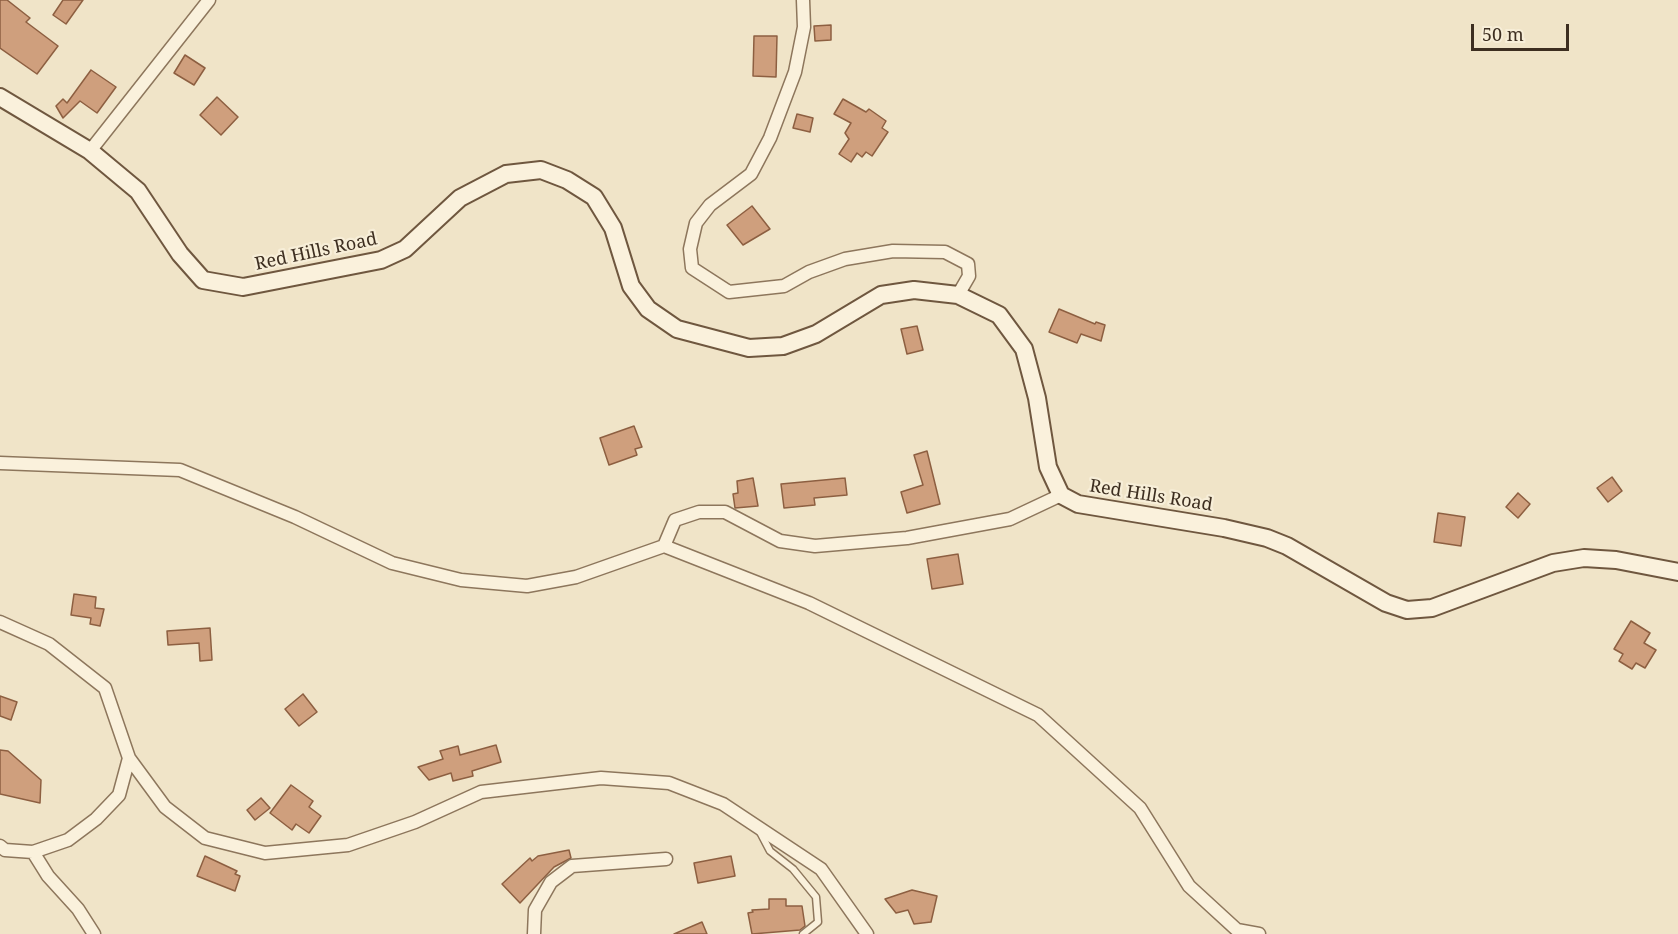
<!DOCTYPE html>
<style>
body{margin:0}
#map{position:relative;width:1678px;height:934px;overflow:hidden;background:#f0e4c8;font-family:"Noto Serif",serif}
canvas{display:block}
.scale{position:absolute;left:1471px;top:24px;width:98px;height:27px;box-sizing:border-box;border:3px solid #3d2e20;border-top:0;padding-left:8px;font-size:18px;line-height:21px;white-space:nowrap;color:#3d2e20;-webkit-text-stroke:4px #f7eed8;paint-order:stroke}
</style>
<div id="map">
<canvas width="1678" height="934"></canvas>
<div class="scale">50 m</div>
</div>
<script>
const ctx = document.querySelector('canvas').getContext('2d');
ctx.lineJoin = 'round';
function paint(path, color) { ctx.fillStyle = color; ctx.fill(path, 'evenodd'); }
const poly = rows => new Path2D(rows.map(r => 'M' + r).join(''));
function stroke(path, color, width, dash) { ctx.strokeStyle = color; ctx.lineWidth = width; ctx.lineCap = dash ? 'butt' : 'round'; ctx.setLineDash(dash || []); ctx.stroke(path); }
function label(font, color, halo, rows, align = 'center') {
  ctx.font = font + ' "Noto Serif",serif'; ctx.lineWidth = 4.5; ctx.setLineDash([]); ctx.textBaseline = 'middle'; ctx.strokeStyle = halo; ctx.fillStyle = color; for (const [text, x, y, turn = 0] of rows) {
    ctx.save(); ctx.translate(x, y); ctx.rotate((+turn || 0) * Math.PI / 180); ctx.textAlign = isNaN(turn) ? turn : align; if (halo) ctx.strokeText(text, 0, 0); ctx.fillText(text, 0, 0); ctx.restore();
  }
}
const building = poly([
 [0,0,7,0,30,18,26,22,58,46,37,74,0,48,0,0],
 [63,0,83,0,66,24,53,15,63,0],
 [831,25,831,40,815,41,814,26,831,25],
 [754,36,777,36,776,77,753,76,754,36],
 [185,55,205,68,194,85,174,73,185,55],
 [91,70,116,87,97,113,80,101,63,118,56,106,63,99,67,103,91,70],
 [217,97,238,117,221,135,200,115,217,97],
 [843,99,866,112,869,109,886,121,882,128,888,132,872,156,866,152,862,157,857,153,851,162,839,154,849,139,845,133,851,123,834,114,843,99],
 [797,114,813,118,810,132,793,128,797,114],
 [752,206,770,229,743,245,727,225,752,206],
 [1059,309,1095,324,1096,322,1105,325,1101,341,1081,334,1077,343,1049,332,1059,309],
 [917,326,923,350,907,354,901,329,917,326],
 [634,426,642,447,635,449,637,455,609,465,600,438,634,426],
 [927,451,940,504,907,513,901,492,923,485,914,455,927,451],
 [1612,477,1622,491,1608,502,1597,488,1612,477],
 [753,478,758,506,735,508,733,494,738,493,737,481,753,478],
 [845,478,847,495,814,498,815,505,784,508,781,484,845,478],
 [1518,493,1530,504,1518,518,1506,507,1518,493],
 [1438,513,1465,517,1461,546,1434,542,1438,513],
 [958,554,963,584,932,589,927,559,958,554],
 [74,594,96,597,95,608,104,609,100,626,90,624,91,618,71,615,74,594],
 [1631,621,1650,633,1644,643,1656,650,1645,668,1636,663,1632,669,1619,661,1623,654,1614,649,1631,621],
 [210,628,212,660,200,661,199,643,168,645,167,631,210,628],
 [303,694,317,712,299,726,285,709,303,694],
 [0,696,17,702,11,720,0,716,0,696],
 [496,745,501,762,472,771,473,776,453,781,451,773,429,780,418,767,443,759,440,751,458,746,460,755,496,745],
 [0,750,8,751,41,780,40,803,0,794,0,750],
 [291,785,313,801,309,807,321,816,309,833,296,824,292,830,270,813,291,785],
 [261,798,270,808,255,820,247,810,261,798],
 [569,850,571,858,554,867,520,903,502,884,530,858,532,861,538,856,569,850],
 [205,856,237,871,235,874,240,876,235,891,197,876,205,856],
 [731,856,735,876,698,883,694,863,731,856],
 [912,890,937,896,931,922,914,924,908,910,896,913,885,899,912,890],
 [769,899,786,899,786,906,802,906,805,926,800,930,752,934,748,913,753,912,752,910,769,909,769,899],
 [702,922,707,934,674,934,702,922]
]);
paint(building, '#cf9f7d');
stroke(building, '#8d5f41', 1.5);
const service = poly([
 [760,832,770,851,793,869,816,897,818,922,803,934]
]);
const minor = poly([
 [803,0,804,27,795,72,770,138,751,174,710,205,696,223,690,249,692,268,729,292,784,286,809,272,845,259,893,251,945,252,968,264,969,276,958,295],
 [90,151,209,0],
 [0,463,180,470,295,517,392,563,461,580,527,586,576,577,664,546,675,520,699,512,725,512,780,541,815,546,907,538,1010,519,1061,495],
 [664,546,809,603,1038,715,1140,808,1189,886,1237,930,1259,934],
 [0,622,49,644,105,688,129,758,165,807,205,838,265,853,348,845,415,822,481,792,601,778,669,783,723,804,821,869,867,934],
 [0,846,5,850,33,852,68,840,96,819,119,795,129,758],
 [33,852,48,876,78,909,94,934],
 [534,934,535,910,551,882,572,866,666,859]
]);
const secondary = poly([
 [0,97,90,151,138,191,180,254,203,280,243,287,381,260,405,249,460,198,506,174,541,170,567,180,594,197,613,228,631,286,648,309,677,329,749,348,783,346,816,334,881,295,914,290,958,295,999,315,1024,349,1037,398,1048,467,1061,495,1078,504,1224,528,1267,538,1287,546,1386,603,1407,610,1432,608,1553,563,1584,558,1616,560,1678,572]
]);
stroke(service, '#8d765c', 9);
stroke(minor, '#8d765c', 15);
stroke(secondary, '#6f573f', 20);
stroke(service, '#faf1dc', 6);
stroke(minor, '#faf1dc', 12);
stroke(secondary, '#faf1dc', 16);
label('18px', '#3d2e20', '#f7eed8', [
 ["Red Hills Road",316,252,-12],
 ["Red Hills Road",1151,496,9]
]);
</script>
